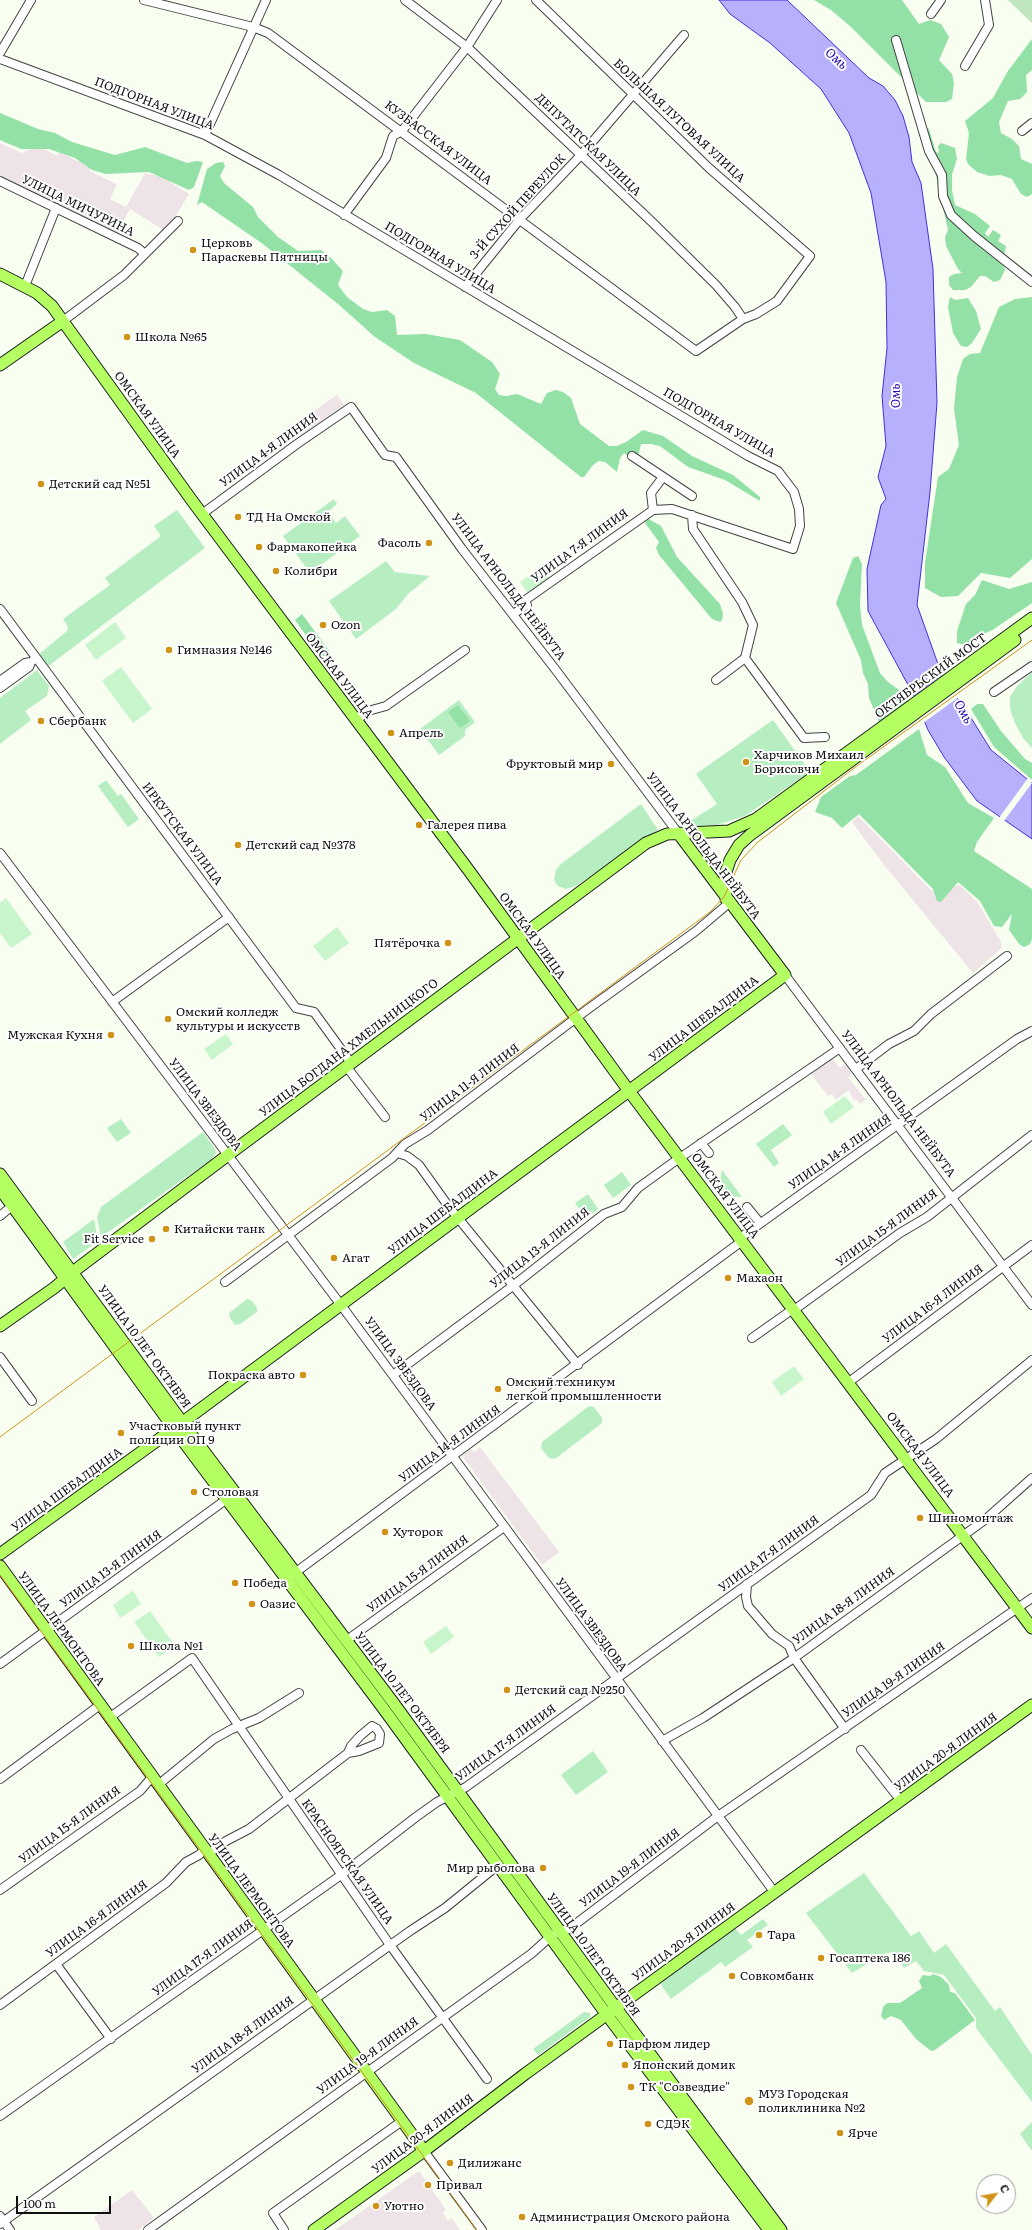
<!DOCTYPE html>
<meta charset="utf-8">
<style>
body{margin:0}
#map{position:relative;width:1032px;height:2230px;overflow:hidden;background:#f8fff1;font-family:Literata,serif}
canvas{display:block}
.north{position:absolute;left:976px;top:2174px;width:40px;height:40px;box-sizing:border-box;background:#fff;border:1px solid #9f9f9f;border-radius:50%;rotate:59deg;font-size:11px;font-weight:700;line-height:16px;text-align:center;color:#0f0f0f}
.north::after{content:'';display:block;margin:auto;width:14px;height:18px;background:#cf9318;clip-path:polygon(50% 0,100% 100%,50% 72%,0 100%)}
.scale{position:absolute;left:16px;top:2196px;width:95px;height:18px;box-sizing:border-box;border:2px solid #0f0f0f;border-top:0;padding-left:5px;font-size:12px;line-height:14px;white-space:nowrap;color:#0f0f0f;-webkit-text-stroke:3px #fff;paint-order:stroke}
</style>
<div id="map">
<canvas width="1032" height="2230"></canvas>
<div class="north">С</div>
<div class="scale">100 m</div>
</div>
<script>
const ctx = document.querySelector('canvas').getContext('2d');
ctx.lineJoin = 'round';
function paint(path, color) { ctx.fillStyle = color; ctx.fill(path, 'evenodd'); }
const poly = rows => new Path2D(rows.map(r => 'M' + r).join(''));
function stroke(path, color, width, dash) { ctx.strokeStyle = color; ctx.lineWidth = width; ctx.lineCap = dash ? 'butt' : 'round'; ctx.setLineDash(dash || []); ctx.stroke(path); }
function label(font, color, halo, rows, align = 'center') {
  ctx.font = font + ' Literata,serif'; ctx.lineWidth = 4; ctx.setLineDash([]); ctx.textBaseline = 'middle'; ctx.strokeStyle = halo; ctx.fillStyle = color; for (const [text, x, y, turn = 0] of rows) {
    ctx.save(); ctx.translate(x, y); ctx.rotate((+turn || 0) * Math.PI / 180); ctx.textAlign = isNaN(turn) ? turn : align; if (halo) ctx.strokeText(text, 0, 0); ctx.fillText(text, 0, 0); ctx.restore();
  }
}
paint(poly([
 [0,143,22,153,37,146,57,156,59,152,91,167,89,171,117,184,110,199,126,207,145,173,162,177,189,194,172,222,162,229,130,209,117,232,0,177],
 [337,395,344,405,300,436,292,426],
 [858,816,932,891,960,885,978,903,1001,942,1002,948,973,973,884,865,852,822],
 [832,1058,840,1068,845,1064,852,1074,848,1077,866,1100,860,1104,856,1099,854,1101,849,1090,836,1100,832,1094,828,1096,811,1074],
 [480,1447,559,1552,542,1565,462,1456,471,1449,474,1452],
 [363,1875,374,1889,362,1897,352,1882],
 [419,2171,446,2210,443,2212,448,2221,452,2218,460,2230,332,2230,335,2230],
 [132,2190,154,2218,138,2230,101,2230,94,2217]
]), '#eee3e7');
paint(poly([
 [334,499,337,504,328,512,336,523,345,516,360,536,310,573,283,536],
 [177,510,205,548,47,667,38,655,67,631,68,627,63,619,110,585,105,578,161,536,154,526],
 [386,561,395,572,430,576,408,594,396,609,356,639,329,601],
 [37,670,49,686,47,696,25,711,31,720,0,744,0,698],
 [1032,672,1032,748,1023,738,1015,723,1010,709,1010,697,1017,686],
 [459,700,475,722,465,730,465,736,439,755,420,729],
 [773,720,810,772,745,816,717,825,697,827,684,825,717,804,696,774],
 [106,780,118,796,121,794,139,819,128,827,98,786],
 [641,804,658,830,576,886,566,889,558,886,554,880,556,870,561,864],
 [121,1119,131,1133,117,1142,107,1128],
 [783,1124,792,1135,771,1150,779,1163,774,1167,756,1144],
 [203,1132,215,1149,216,1153,212,1159,101,1237,97,1217,101,1207],
 [722,1170,742,1197,726,1196,719,1187],
 [622,1172,631,1185,613,1198,604,1185],
 [588,1194,598,1209,586,1218,575,1203],
 [94,1219,98,1241,73,1259,63,1242],
 [247,1299,252,1301,257,1308,257,1312,240,1324,235,1325,230,1318,229,1313],
 [589,1406,594,1407,602,1418,602,1423,555,1459,549,1458,541,1448,542,1442],
 [593,1751,608,1772,576,1795,561,1775],
 [864,1873,911,1936,919,1931,934,1953,946,1944,995,2011,1000,2007,1032,2055,1032,2102,976,2028,976,2018,944,1975,924,1971,916,1961,904,1968,894,1952,883,1954,852,1973,806,1913],
 [763,1919,768,1925,747,1940,753,1947,725,1967,721,1962,671,1999,661,1985,661,1982,735,1928,741,1935],
 [584,2012,590,2013,590,2017,538,2055,533,2049],
 [1032,2122,1032,2151,1020,2134]
]), '#b6eec1');
paint(poly([
 [814,0,902,0,919,24,930,20,941,24,949,37,939,60,952,74,954,83,952,99,946,102,926,102,851,27,831,10],
 [1032,39,1032,70,1026,75,1027,92,1020,99,1008,101,999,122,1001,133,1012,139,1019,146,1021,159,1032,164,1032,194,1027,197,1021,194,1012,179,1001,175,990,176,977,172,968,164,966,159,969,133,965,121,993,98,1008,71],
 [0,113,38,129,55,133,72,142,115,155,145,147,187,163,196,161,203,162,194,187,189,190,149,172,106,174,92,170,75,158,49,149,21,149,0,140],
 [925,126,929,129,936,152,939,153,938,146,941,143,955,148,957,159,952,174,952,190,955,205,975,214,990,226,985,233,988,237,993,230,1001,235,998,241,1006,246,1003,261,1005,270,1000,280,994,282,985,276,980,276,971,287,965,290,953,290,949,285,949,277,954,274,962,273,958,269,946,246,945,237,948,230],
 [223,162,225,166,220,176,224,183,253,207,258,217,278,237,298,251,321,250,331,258,343,271,338,285,347,297,363,309,372,312,387,310,395,316,397,335,426,334,460,340,492,362,500,374,495,389,499,395,506,396,517,394,541,404,547,393,556,390,563,392,571,398,580,424,609,446,617,446,626,442,643,430,663,436,692,456,733,475,760,497,760,501,725,480,688,467,660,446,651,444,641,444,638,457,633,459,624,453,620,458,617,472,605,462,599,461,593,465,584,477,581,477,476,393,414,363,375,337,338,304,263,244,202,202,197,205,207,169,216,163],
 [950,297,955,300,968,298,976,311,981,329,972,343,967,347,961,346,953,333,948,307],
 [1032,297,1032,559,1010,578,981,573,958,596,941,597,925,588,925,563,938,477,949,469,959,445,954,409,957,377,963,359,970,354,980,353,999,307,1015,299],
 [647,518,661,526,677,557,720,604,723,614,722,620,720,622,712,619,659,555,656,548,659,542,645,523],
 [858,556,862,564,860,605,862,625,880,673,888,682,902,692,909,703,880,724,869,698,868,684,863,673,861,660,836,603,853,558],
 [982,580,1009,589,1032,582,1032,603,994,629,980,636,969,646,957,643,957,631,966,604,975,595],
 [302,614,330,652,322,658,295,620],
 [977,704,983,704,1001,731,1025,759,1032,763,1032,780,994,747,971,709],
 [458,705,470,721,460,728,448,712],
 [919,729,927,755,945,767,968,803,994,818,977,842,974,851,1032,889,1032,939,1030,944,1024,947,1020,945,1009,930,1012,914,1002,927,994,926,980,901,958,882,941,902,937,901,933,889,859,814,842,828,832,818,815,812,821,797,850,776,856,775],
 [933,1974,941,1977,949,1985,950,1992,955,1993,975,2020,935,2050,931,2051,916,2039,901,2020,891,2016,884,2020,881,2016,883,2007,887,2003,900,2003,922,1988,919,1981,923,1975,930,1976]
]), '#94e1a8');
paint(poly([
 [1008,0,1032,0,1032,23]
]), '#bfe5c0');
paint(poly([
 [542,567,550,579,529,595,520,582],
 [115,622,126,638,96,660,85,645],
 [121,667,152,709,133,723,102,681],
 [6,898,32,934,11,948,0,933,0,903],
 [337,927,349,943,325,961,313,946],
 [226,1034,233,1044,212,1060,204,1049],
 [845,1096,854,1107,831,1124,823,1112],
 [794,1366,804,1379,781,1396,772,1382],
 [132,1591,134,1592,141,1604,120,1618,113,1605],
 [150,1611,175,1646,159,1657,134,1622],
 [446,1626,454,1637,431,1654,423,1642]
]), '#c9f5cc');
const water = poly([
 [719,0,787,0,869,78,883,86,895,100,903,116,909,137,912,162,921,183,933,269,937,403,930,492,917,605,943,678,968,713,991,750,1032,783,1032,839,977,801,944,757,928,730,914,696,868,611,867,569,881,505,886,499,878,477,886,446,882,396,887,348,886,282,871,193,849,133,821,89,770,43,730,14,719,0]
]);
paint(water, '#b7b0fc');
stroke(water, '#442fdb', 1);
paint(poly([
 [945,678,959,697,923,723,913,700],
 [1028,778,1032,783,1004,821,999,818]
]), '#f8fff1');
const minor = poly([
 [144,0,253,27,268,33,696,351,743,319,756,314,777,301,810,256,709,168,536,0],
 [405,0,467,47,652,222,716,285,735,307,743,319],
 [931,14,941,0],
 [896,40,929,151,942,175,943,196,951,215,974,236,1032,282],
 [0,53,31,0],
 [0,59,205,135,279,175,748,456,778,471,794,492,799,509,800,526,793,549,672,509,653,510,524,601,527,605,513,614],
 [965,66,989,25,985,0],
 [1022,131,1032,123],
 [205,135,266,0],
 [0,181,138,248,145,254],
 [344,215,386,158,393,136,402,131,467,47,497,0],
 [25,286,56,208],
 [465,287,520,219,581,155,684,35],
 [63,321,124,275,178,221],
 [632,456,692,496],
 [653,510,651,493,663,477],
 [202,514,297,444,351,407,385,455,396,457,462,549,555,669,678,833],
 [692,515,693,529,742,602,753,625,745,658,716,680],
 [0,609,296,1008,314,1012,351,1063],
 [745,658,804,738,825,737],
 [0,681,25,663,31,662,36,658],
 [0,688,29,667,31,662],
 [994,692,1032,666],
 [357,720,368,711,386,706,465,650],
 [0,853,341,1305,775,1893],
 [785,975,1032,1305],
 [112,1002,229,917],
 [346,1066,385,1117],
 [856,1069,889,1044,914,1031,931,1014,1007,956],
 [701,1143,709,1153],
 [397,1153,407,1156,419,1165,449,1207,578,1365],
 [747,1207,760,1223],
 [0,1216,12,1206],
 [740,1238,1017,1039,1032,1031],
 [225,1282,392,1158,405,1144,428,1130,588,1009,696,931,729,903],
 [794,1310,900,1233,927,1217,1032,1135],
 [752,1338,793,1309],
 [0,1357,32,1401],
 [393,1375,514,1285,604,1214,622,1207,638,1188,671,1164,840,1048],
 [849,1382,1032,1245],
 [292,1575,742,1241],
 [747,1584,746,1597,748,1606,772,1634,789,1646,794,1658,845,1729],
 [347,1640,504,1527],
 [0,1664,231,1496],
 [109,1718,192,1658,390,1945,487,2079],
 [662,1741,703,1718,794,1658,986,1519,1032,1478],
 [861,1750,901,1801],
 [0,1779,100,1705],
 [158,1785,214,1739,232,1729,259,1718,299,1693],
 [208,1854,226,1841,249,1829,348,1753,359,1751,379,1743,380,1734,377,1729,372,1726,360,1736,351,1746,348,1753],
 [0,1890,140,1791,152,1777],
 [56,1964,111,2039],
 [0,2005,166,1883,186,1862,199,1855,205,1849],
 [0,2116,341,1875,416,1817,437,1802,466,1787,871,1495,885,1473,936,1439,1032,1360],
 [424,2151,482,2230],
 [0,2216,10,2230],
 [0,2224,410,1931,445,1908,498,1865],
 [148,2230,531,1954,550,1937,559,1931,569,1929,718,1816,1032,1598],
 [284,2230,273,2213,402,2121]
]);
const major = poly([
 [0,274,37,293,52,306,193,502,467,868,629,1091,1032,1628],
 [0,365,63,321],
 [726,899,725,875,730,860,739,845,750,835,1015,640],
 [0,1174,191,1434,392,1701,616,2008,781,2230],
 [0,1189,183,1441,383,1708,607,2015,769,2230],
 [0,1326,54,1288,78,1268,232,1152,646,843,667,834,729,831,756,819,1032,618],
 [0,1554,187,1419,785,975,678,833],
 [0,1566,424,2151],
 [314,2230,424,2151,525,2074,1032,1705]
]);
stroke(minor, '#424242', 10);
stroke(major, '#202020', 13);
stroke(minor, '#fff', 8);
stroke(major, '#b4ff61', 11);
stroke(poly([
 [0,1437,710,912,724,897,741,860,758,842,854,768,1032,640],
 [0,1575,477,2230]
]), '#cf9318', 1);
for (const [x, y, r, color] of [
 [193,250,4,"#cf9318"],
 [127,337,4,"#cf9318"],
 [41,484,4,"#cf9318"],
 [238,517,4,"#cf9318"],
 [429,543,4,"#cf9318"],
 [259,547,4,"#cf9318"],
 [276,571,4,"#cf9318"],
 [323,625,4,"#cf9318"],
 [169,650,4,"#cf9318"],
 [41,721,4,"#cf9318"],
 [391,733,4,"#cf9318"],
 [746,762,4,"#cf9318"],
 [611,764,4,"#cf9318"],
 [419,825,4,"#cf9318"],
 [238,845,4,"#cf9318"],
 [448,943,4,"#cf9318"],
 [168,1019,4,"#cf9318"],
 [111,1035,4,"#cf9318"],
 [166,1229,4,"#cf9318"],
 [152,1239,4,"#cf9318"],
 [334,1258,4,"#cf9318"],
 [728,1278,4,"#cf9318"],
 [303,1375,4,"#cf9318"],
 [498,1389,4,"#cf9318"],
 [121,1433,4,"#cf9318"],
 [194,1492,4,"#cf9318"],
 [920,1518,4,"#cf9318"],
 [385,1532,4,"#cf9318"],
 [235,1583,4,"#cf9318"],
 [252,1604,4,"#cf9318"],
 [131,1646,4,"#cf9318"],
 [507,1690,4,"#cf9318"],
 [543,1868,4,"#cf9318"],
 [759,1935,4,"#cf9318"],
 [821,1958,4,"#cf9318"],
 [732,1976,4,"#cf9318"],
 [610,2044,4,"#cf9318"],
 [625,2065,4,"#cf9318"],
 [631,2087,4,"#cf9318"],
 [749,2101,5,"#cf9318"],
 [648,2124,4,"#cf9318"],
 [840,2133,4,"#cf9318"],
 [450,2163,4,"#cf9318"],
 [428,2185,4,"#cf9318"],
 [376,2206,4,"#cf9318"],
 [522,2217,4,"#cf9318"]
]) { const dot = new Path2D(); dot.arc(x, y, r, 0, 2 * Math.PI); ctx.fillStyle = color; ctx.fill(dot); stroke(dot, '#fff', 1.5); }
label('12px', '#0f0f0f', '#fff', [
 ["ПОДГОРНАЯ УЛИЦА",154,104,21],
 ["БОЛЬШАЯ ЛУГОВАЯ УЛИЦА",679,121,43],
 ["КУЗБАССКАЯ УЛИЦА",438,143,37],
 ["ДЕПУТАТСКАЯ УЛИЦА",588,145,44],
 ["УЛИЦА МИЧУРИНА",78,206,26],
 ["3-Й СУХОЙ ПЕРЕУЛОК",518,207,-48],
 ["ПОДГОРНАЯ УЛИЦА",440,258,31],
 ["ОМСКАЯ УЛИЦА",147,415,54],
 ["ПОДГОРНАЯ УЛИЦА",719,423,30],
 ["УЛИЦА 4-Я ЛИНИЯ",269,450,-36],
 ["УЛИЦА 7-Я ЛИНИЯ",580,546,-36],
 ["УЛИЦА АРНОЛЬДА НЕЙБУТА",508,587,53],
 ["ОМСКАЯ УЛИЦА",339,676,53],
 ["ОКТЯБРЬСКИЙ МОСТ",931,676,-36],
 ["ИРКУТСКАЯ УЛИЦА",182,834,53],
 ["УЛИЦА АРНОЛЬДА НЕЙБУТА",703,846,53],
 ["ОМСКАЯ УЛИЦА",532,936,54],
 ["УЛИЦА ШЕБАЛДИНА",704,1019,-37],
 ["УЛИЦА БОГДАНА ХМЕЛЬНИЦКОГО",349,1048,-37],
 ["УЛИЦА 11-Я ЛИНИЯ",470,1083,-37],
 ["УЛИЦА АРНОЛЬДА НЕЙБУТА",898,1104,53],
 ["УЛИЦА ЗВЕЗДОВА",205,1105,53],
 ["УЛИЦА 14-Я ЛИНИЯ",840,1152,-35],
 ["ОМСКАЯ УЛИЦА",725,1196,53],
 ["УЛИЦА ШЕБАЛДИНА",443,1212,-37],
 ["УЛИЦА 15-Я ЛИНИЯ",887,1228,-36],
 ["УЛИЦА 13-Я ЛИНИЯ",540,1248,-38],
 ["УЛИЦА 16-Я ЛИНИЯ",933,1304,-37],
 ["УЛИЦА 10 ЛЕТ ОКТЯБРЯ",144,1347,54],
 ["УЛИЦА ЗВЕЗДОВА",400,1364,54],
 ["УЛИЦА 14-Я ЛИНИЯ",450,1444,-36],
 ["ОМСКАЯ УЛИЦА",920,1455,53],
 ["УЛИЦА ШЕБАЛДИНА",67,1490,-36],
 ["УЛИЦА 17-Я ЛИНИЯ",769,1554,-36],
 ["УЛИЦА 13-Я ЛИНИЯ",111,1569,-36],
 ["УЛИЦА 15-Я ЛИНИЯ",418,1574,-36],
 ["УЛИЦА 18-Я ЛИНИЯ",844,1606,-36],
 ["УЛИЦА ЗВЕЗДОВА",591,1625,54],
 ["УЛИЦА ЛЕРМОНТОВА",61,1629,54],
 ["УЛИЦА 19-Я ЛИНИЯ",894,1680,-35],
 ["УЛИЦА 10 ЛЕТ ОКТЯБРЯ",402,1693,53],
 ["УЛИЦА 17-Я ЛИНИЯ",506,1743,-36],
 ["УЛИЦА 20-Я ЛИНИЯ",946,1752,-36],
 ["УЛИЦА 15-Я ЛИНИЯ",70,1825,-36],
 ["КРАСНОЯРСКАЯ УЛИЦА",347,1862,55],
 ["УЛИЦА 19-Я ЛИНИЯ",630,1868,-37],
 ["УЛИЦА ЛЕРМОНТОВА",251,1891,54],
 ["УЛИЦА 16-Я ЛИНИЯ",97,1919,-36],
 ["УЛИЦА 20-Я ЛИНИЯ",684,1942,-36],
 ["УЛИЦА 10 ЛЕТ ОКТЯБРЯ",593,1955,54],
 ["УЛИЦА 17-Я ЛИНИЯ",203,1958,-36],
 ["УЛИЦА 18-Я ЛИНИЯ",243,2035,-36],
 ["УЛИЦА 19-Я ЛИНИЯ",368,2056,-36],
 ["УЛИЦА 20-Я ЛИНИЯ",423,2134,-37]
]);
label('12px', '#0f0f0f', '#fff', [
 ["Церковь",201,243],
 ["Параскевы Пятницы",201,257],
 ["Школа №65",135,337],
 ["Детский сад №51",49,484],
 ["ТД На Омской",246,517],
 ["Фасоль",421,543,"right"],
 ["Фармакопейка",267,547],
 ["Колибри",284,571],
 ["Ozon",331,625],
 ["Гимназия №146",177,650],
 ["Сбербанк",49,721],
 ["Апрель",399,733],
 ["Харчиков Михаил",754,755],
 ["Борисовчи",754,769],
 ["Фруктовый мир",603,764,"right"],
 ["Галерея пива",427,825],
 ["Детский сад №378",246,845],
 ["Пятёрочка",440,943,"right"],
 ["Омский колледж",176,1012],
 ["культуры и искусств",176,1026],
 ["Мужская Кухня",103,1035,"right"],
 ["Китайски танк",174,1229],
 ["Fit Service",144,1239,"right"],
 ["Агат",342,1258],
 ["Махаон",736,1278],
 ["Покраска авто",295,1375,"right"],
 ["Омский техникум",506,1382],
 ["легкой промышленности",506,1396],
 ["Участковый пункт",129,1426],
 ["полиции ОП 9",129,1440],
 ["Столовая",202,1492],
 ["Шиномонтаж",928,1518],
 ["Хуторок",393,1532],
 ["Победа",243,1583],
 ["Оазис",260,1604],
 ["Школа №1",139,1646],
 ["Детский сад №250",515,1690],
 ["Мир рыболова",535,1868,"right"],
 ["Тара",767,1935],
 ["Госаптека 186",829,1958],
 ["Совкомбанк",740,1976],
 ["Парфюм лидер",618,2044],
 ["Японский домик",633,2065],
 ["ТК \"Созвездие\"",639,2087],
 ["МУЗ Городская",758,2094],
 ["поликлиника №2",758,2108],
 ["СДЭК",656,2124],
 ["Ярче",848,2133],
 ["Дилижанс",458,2163],
 ["Привал",436,2185],
 ["Уютно",384,2206],
 ["Администрация Омского района",530,2217]
], 'left');
label('italic 13px', '#240aaf', '#fff', [
 ["Омь",836,59,42],
 ["Омь",896,396,-90],
 ["Омь",963,712,62]
]);
</script>
